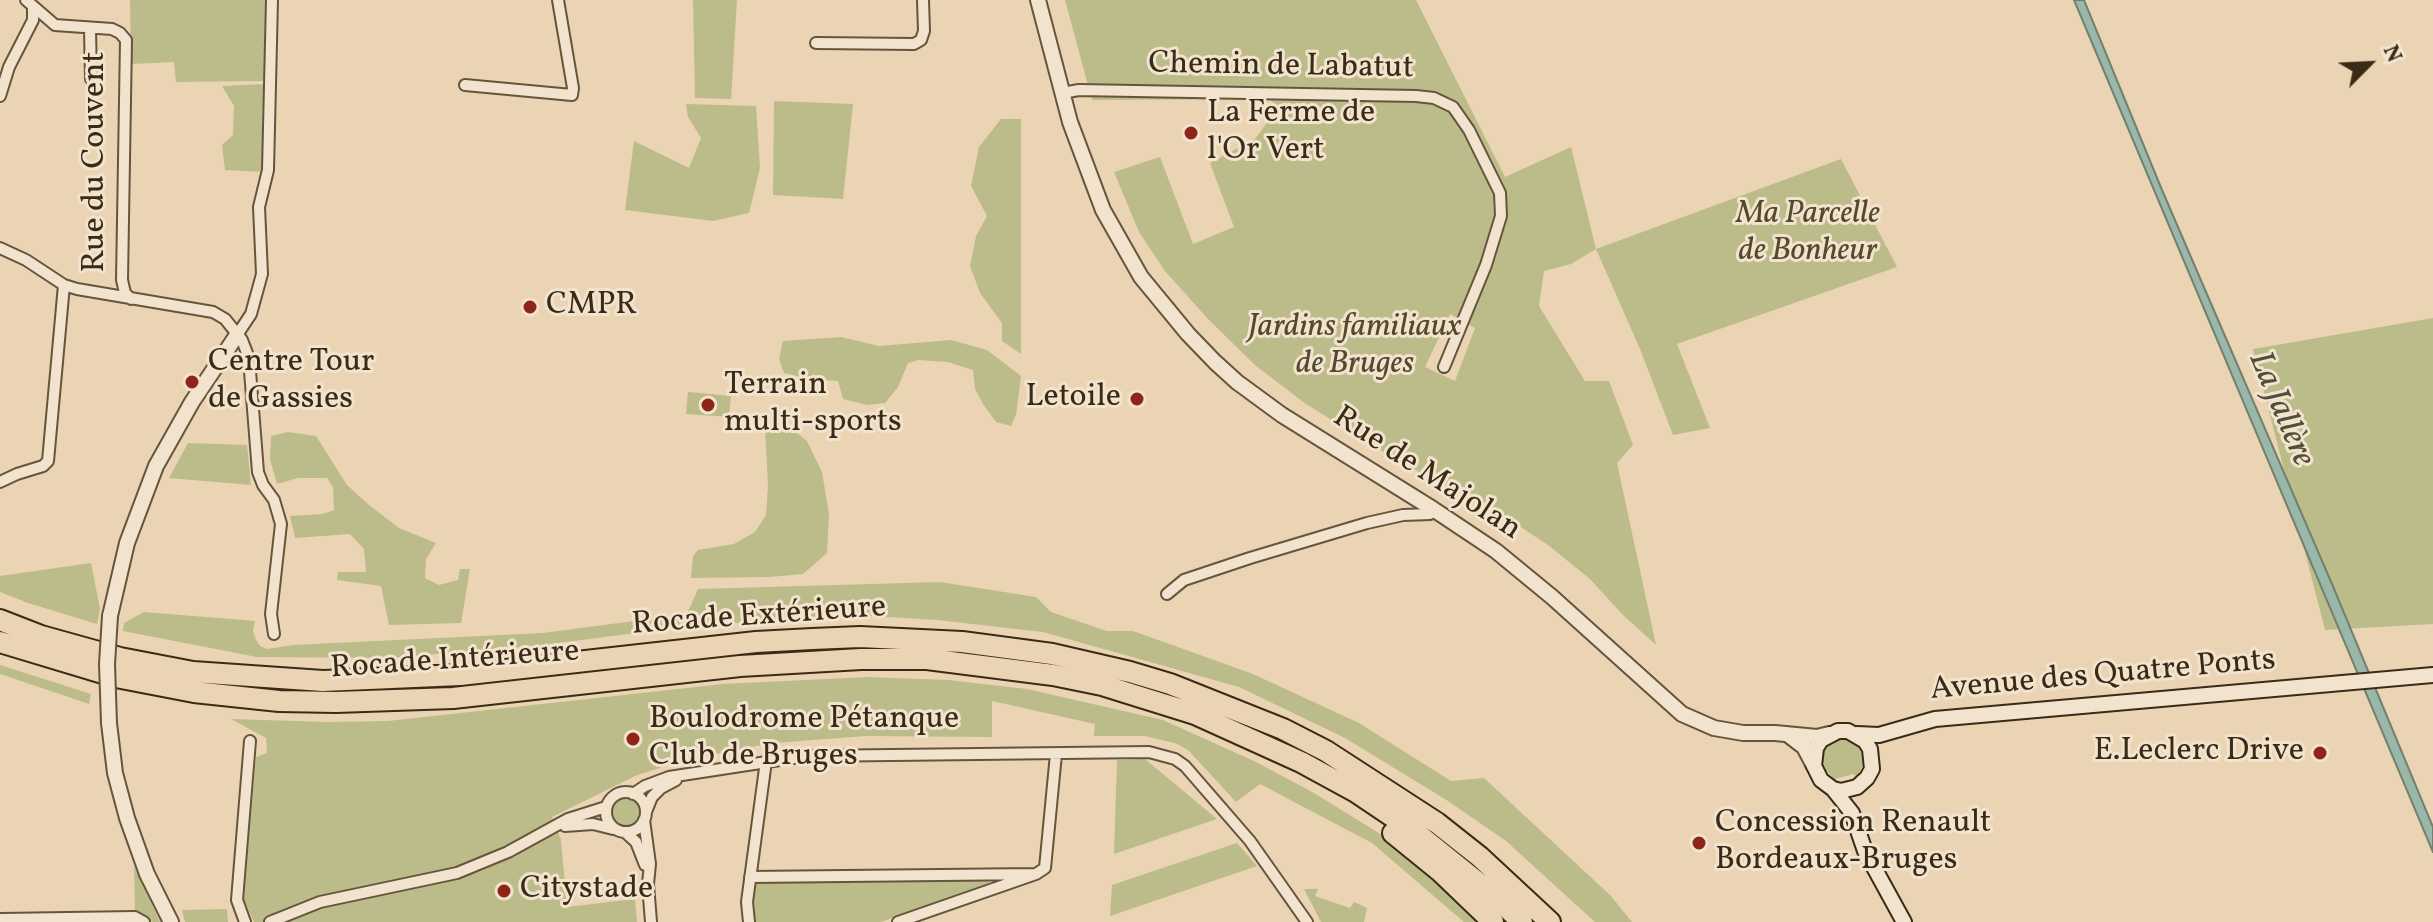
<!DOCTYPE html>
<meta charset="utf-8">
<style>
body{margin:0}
#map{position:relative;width:2433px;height:922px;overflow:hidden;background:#ebd4b3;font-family:Vollkorn,serif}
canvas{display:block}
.north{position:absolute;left:2329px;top:24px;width:80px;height:80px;-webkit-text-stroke:6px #f2e3ce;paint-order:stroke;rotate:66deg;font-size:22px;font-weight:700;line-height:32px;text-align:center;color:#3a2b16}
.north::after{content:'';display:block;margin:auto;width:28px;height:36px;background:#3a2b16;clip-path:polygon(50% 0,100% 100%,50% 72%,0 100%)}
</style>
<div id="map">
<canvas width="2433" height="922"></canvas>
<div class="north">N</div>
</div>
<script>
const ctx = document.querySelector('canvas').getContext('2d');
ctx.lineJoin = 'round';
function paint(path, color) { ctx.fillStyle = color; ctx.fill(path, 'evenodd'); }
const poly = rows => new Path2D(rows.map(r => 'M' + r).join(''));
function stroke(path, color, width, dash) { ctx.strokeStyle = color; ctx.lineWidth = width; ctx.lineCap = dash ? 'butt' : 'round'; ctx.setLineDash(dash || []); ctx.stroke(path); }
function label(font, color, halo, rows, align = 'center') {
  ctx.font = font + ' Vollkorn,serif'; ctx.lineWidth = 6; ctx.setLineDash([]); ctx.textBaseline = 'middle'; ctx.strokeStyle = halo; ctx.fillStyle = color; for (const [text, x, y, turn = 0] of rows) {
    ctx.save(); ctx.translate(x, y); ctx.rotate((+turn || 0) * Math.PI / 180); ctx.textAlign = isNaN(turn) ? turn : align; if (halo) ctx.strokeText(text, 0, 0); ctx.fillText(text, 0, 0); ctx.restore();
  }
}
paint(poly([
 [130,0,266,0,265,81,176,82,174,62,131,64],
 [693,0,737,0,731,99,695,98],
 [1065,0,1416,0,1505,177,1571,147,1596,249,1841,159,1897,267,1677,344,1710,428,1673,435,1640,349,1596,249,1571,264,1544,271,1539,306,1585,381,1609,381,1633,445,1617,463,1656,645,1623,615,1590,579,1548,545,1504,516,1398,461,1306,404,1256,366,1208,319,1165,271,1139,232,1114,172,1160,157,1193,244,1234,227,1210,163,1255,139,1269,120,1286,118,1270,99,1092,100],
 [1450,314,1475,328,1455,381,1425,367],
 [266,84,262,114,263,172,225,170,222,145,233,135,234,106,222,86],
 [774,101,853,104,843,199,773,195],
 [686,104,756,106,760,168,749,213,713,221,625,210,634,141,689,168,701,138,688,117],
 [1001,119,1021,119,1021,354,1002,341,1002,323,980,293,970,266,976,236,987,216,971,186,979,147],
 [2433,318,2433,624,2325,630,2253,349],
 [841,337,879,346,951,340,987,350,1021,376,1016,415,1011,426,996,422,983,404,975,389,973,370,948,362,918,360,908,363,898,387,885,403,867,405,843,399,838,381,809,379,784,373,779,359,783,341],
 [688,392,731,396,729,417,686,414],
 [765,428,791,428,807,441,822,472,829,514,827,553,803,574,770,577,691,578,693,556,698,550,734,544,755,532,766,515,768,487],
 [288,432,316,436,347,485,369,505,399,528,436,543,426,559,425,578,439,585,458,580,460,569,470,569,461,623,389,625,381,586,337,580,338,572,366,572,364,549,350,534,295,538,290,516,323,514,334,510,333,487,327,478,298,478,277,484,270,459,271,436],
 [188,443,247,445,251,485,169,478],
 [91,563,100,609,97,624,28,603,0,592,0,576],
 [940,582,1036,597,1051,612,1107,631,1133,631,1253,674,1359,723,1451,781,1484,778,1610,895,1632,922,1595,922,1506,841,1448,801,1345,738,1239,687,1043,632,937,620,871,616,698,625,543,645,390,658,257,657,123,631,124,623,144,612,255,621,253,631,256,640,260,646,267,649,293,645,543,633,687,614,698,589],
 [0,665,91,694,89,704,0,674],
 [868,677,948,680,1027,689,1163,720,1256,762,1314,793,1385,837,1484,922,1464,922,1372,843,1260,784,1236,802,1188,750,1175,743,1144,736,1094,736,1095,724,992,701,992,737,866,736,774,743,740,749,678,762,635,776,552,817,561,840,567,907,635,899,637,922,254,922,243,898,256,757,267,753,266,738,231,719,328,722,388,721,723,684],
 [1842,738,1857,744,1864,759,1862,767,1857,777,1853,774,1835,779,1823,768,1822,751,1834,739],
 [1145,759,1217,819,1114,854,1117,760],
 '610 812a16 16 0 1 1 32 0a16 16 0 1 1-32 0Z',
 [1237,843,1257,866,1110,916,1112,885],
 [134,866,160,922,153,922,135,911],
 [988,879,990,882,988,884,881,922,752,922,751,902,753,884,756,882],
 [1304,889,1318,889,1315,896,1350,908,1354,902,1367,908,1364,922,1321,922],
 [227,909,228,922,185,922,182,910]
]), '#bbbc8a');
const water = poly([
 [2074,0,2084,0,2162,190,2332,584,2433,827,2433,852,2074,0]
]);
paint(water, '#99b8a9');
stroke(water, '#73806e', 2);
const minor = poly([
 [26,0,55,25,112,29,120,33,126,40,122,280,125,293,131,299],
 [90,28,91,79],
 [816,43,914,44,921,40,924,31,923,0],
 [465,85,572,95,573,88,558,0],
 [1062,93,1079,90,1416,96,1434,98,1453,107,1469,130,1500,193,1501,216,1486,265,1444,367],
 [0,96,9,67,33,20,33,7],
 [0,248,26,260,64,285,77,289,213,312,225,319,242,340,247,353,250,371,258,472,263,485,274,500,281,524,271,614,274,634],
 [237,335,251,314,262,274,259,207,268,170,272,0],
 [0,482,17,474,43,466,48,461,64,285],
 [1167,594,1184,580,1250,558,1367,523,1403,515,1430,514,1433,509],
 '606 812a20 20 0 1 1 40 0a20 20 0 1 1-40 0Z',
 [633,794,645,786,669,777,806,756,1149,752,1175,759,1185,766,1250,841,1307,922],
 [646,812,652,797,661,788,676,780],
 [644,820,650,864,648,884,651,922],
 [565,826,593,824,613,829],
 [626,833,636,842,645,865],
 [750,877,1036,874],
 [0,919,135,917,144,922],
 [245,922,237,900,250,741],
 [270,922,320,902,457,873,508,852,568,819,606,807],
 [749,922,747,902,766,761],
 [898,922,1036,874,1045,868,1056,754]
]);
const tertiary = poly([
 [1038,0,1070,122,1103,210,1141,277,1188,334,1215,362,1237,382,1282,415,1433,509,1496,551,1552,597,1682,714,1714,728,1743,733,1775,733,1817,737,1829,734],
 [110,616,127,543,156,466,192,402,237,335],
 [109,723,115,773,127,818,147,874,171,922],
 [1787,734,1804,747,1814,766]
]);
const secondary = poly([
 [1857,734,1879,735,1935,719,2433,675],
 [1833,789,1841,791,1857,787,1867,778,1872,769,1870,749,1865,741,1848,731,1838,731,1821,740,1816,748,1814,766,1821,780,1833,789,1852,813,1865,851,1904,922]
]);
const motorway = poly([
 [0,620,41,636,120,658,193,672,323,681,460,675,756,642,812,639,860,637,962,642,1052,654,1130,672,1170,684,1283,729,1326,751,1437,823,1480,857,1550,922],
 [0,642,116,677,194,692,279,701,336,702,453,698,740,666,861,659,927,659,1053,675,1102,685,1195,714,1301,762,1356,792,1414,831,1491,893,1522,922],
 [1393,833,1441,872,1493,922]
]);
stroke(minor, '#66553d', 14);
stroke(tertiary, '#66553d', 18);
stroke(secondary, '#3a2b16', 18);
stroke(motorway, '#3a2b16', 24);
stroke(minor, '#f2e3ce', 10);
stroke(tertiary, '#f2e3ce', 14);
stroke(secondary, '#f2e3ce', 14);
stroke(motorway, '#ebd4b3', 20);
const tertiaryBridge = poly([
 [109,723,107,664,110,616]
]);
stroke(tertiaryBridge, '#66553d', 18, []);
stroke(tertiaryBridge, '#f2e3ce', 14);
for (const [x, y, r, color] of [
 [1191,133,8,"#8f2418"],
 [530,307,8,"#8f2418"],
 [192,382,8,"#8f2418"],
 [1137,399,8,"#8f2418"],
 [708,405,8,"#8f2418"],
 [633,739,8,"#8f2418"],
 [2320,753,8,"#8f2418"],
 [1699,843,8,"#8f2418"],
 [504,891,8,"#8f2418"]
]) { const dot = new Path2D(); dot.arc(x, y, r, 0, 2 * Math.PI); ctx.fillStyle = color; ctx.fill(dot); stroke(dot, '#f2e3ce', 3); }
label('32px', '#3a2b16', '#f2e3ce', [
 ["Chemin de Labatut",1281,68,1],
 ["Rue du Couvent",97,162,-90],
 ["Rue de Majolan",1426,475,33],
 ["Rocade Extérieure",759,618,-4],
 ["Rocade Intérieure",455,662,-4],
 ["Avenue des Quatre Ponts",2103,677,-5]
]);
label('32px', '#3a2b16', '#f2e3ce', [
 ["La Ferme de",1207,115],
 ["l'Or Vert",1207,152],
 ["CMPR",546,307],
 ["Centre Tour",208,364],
 ["de Gassies",208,401],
 ["Terrain",724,387],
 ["multi-sports",724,424],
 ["Letoile",1121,399,"right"],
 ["Boulodrome Pétanque",649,721],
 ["Club de Bruges",649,758],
 ["E.Leclerc Drive",2304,753,"right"],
 ["Concession Renault",1715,825],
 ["Bordeaux-Bruges",1715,862],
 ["Citystade",520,891]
], 'left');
label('italic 32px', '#54482d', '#f2e3ce', [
 ["Ma Parcelle",1808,216],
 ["de Bonheur",1808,253],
 ["Jardins familiaux",1355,329],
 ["de Bruges",1355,366]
]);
label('italic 34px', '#524e3b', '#f2e3ce', [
 ["La Jallère",2279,410,67]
]);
</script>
